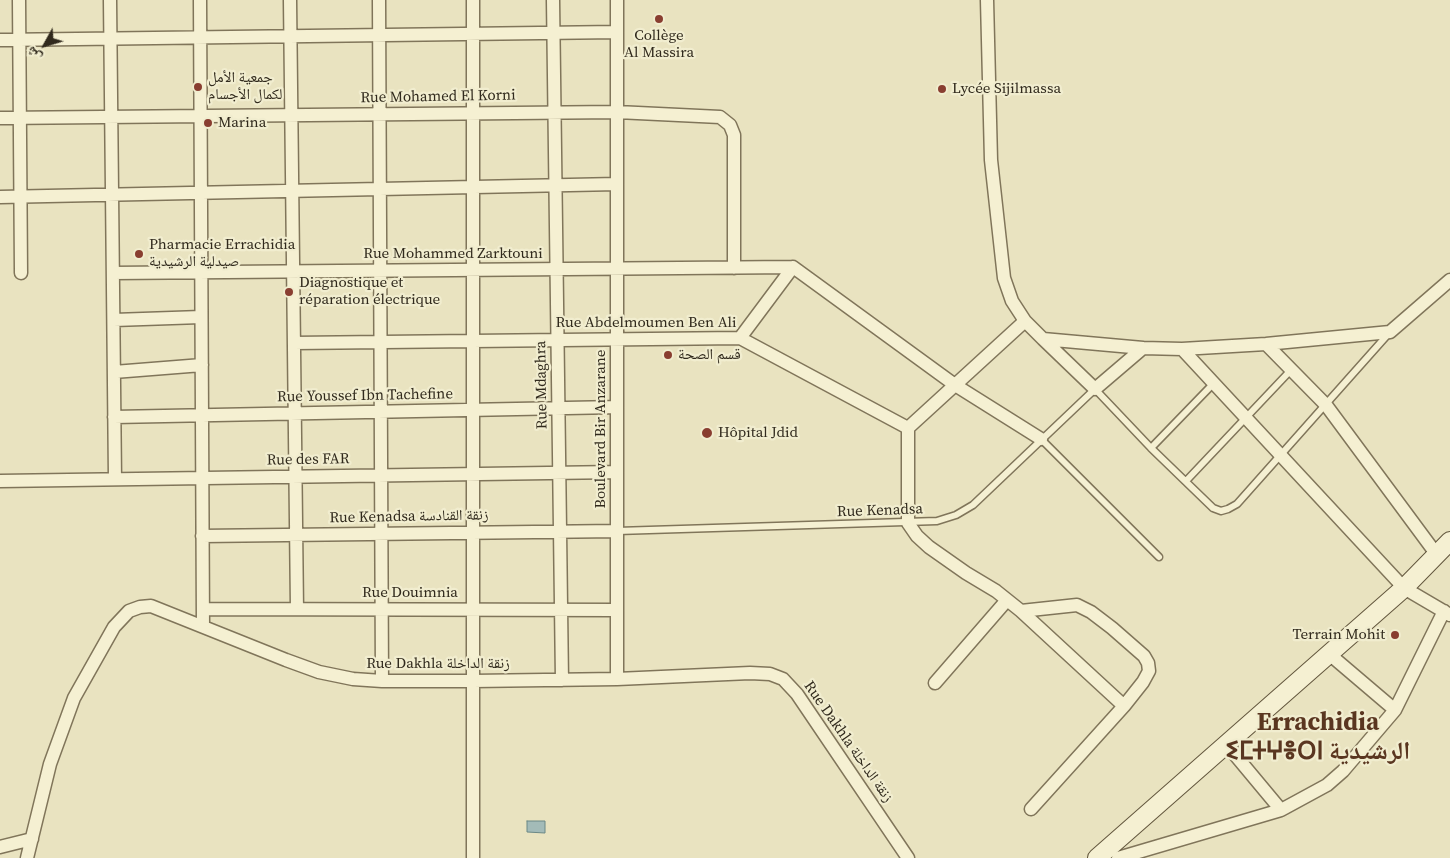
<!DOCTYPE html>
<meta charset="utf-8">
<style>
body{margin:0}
#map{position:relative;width:1450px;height:858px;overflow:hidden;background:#e9e3c0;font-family:"Source Serif 4","Noto Naskh Arabic",serif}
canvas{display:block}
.north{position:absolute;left:20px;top:20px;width:50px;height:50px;-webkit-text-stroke:4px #f1edcf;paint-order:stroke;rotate:231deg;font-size:14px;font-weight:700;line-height:20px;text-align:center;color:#312a1d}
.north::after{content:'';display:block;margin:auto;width:18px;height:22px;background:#312a1d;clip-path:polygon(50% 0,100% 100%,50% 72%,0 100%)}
</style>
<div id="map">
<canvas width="1450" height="858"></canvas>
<div class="north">ش</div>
</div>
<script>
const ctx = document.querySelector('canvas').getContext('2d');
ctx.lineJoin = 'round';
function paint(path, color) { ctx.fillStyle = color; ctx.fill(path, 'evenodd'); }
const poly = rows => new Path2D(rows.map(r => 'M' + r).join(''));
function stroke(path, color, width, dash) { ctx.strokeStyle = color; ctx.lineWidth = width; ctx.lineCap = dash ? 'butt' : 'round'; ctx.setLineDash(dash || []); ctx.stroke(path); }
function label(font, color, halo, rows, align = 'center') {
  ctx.font = font + ' "Source Serif 4","Noto Naskh Arabic","Noto Sans Tifinagh",serif'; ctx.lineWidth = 4.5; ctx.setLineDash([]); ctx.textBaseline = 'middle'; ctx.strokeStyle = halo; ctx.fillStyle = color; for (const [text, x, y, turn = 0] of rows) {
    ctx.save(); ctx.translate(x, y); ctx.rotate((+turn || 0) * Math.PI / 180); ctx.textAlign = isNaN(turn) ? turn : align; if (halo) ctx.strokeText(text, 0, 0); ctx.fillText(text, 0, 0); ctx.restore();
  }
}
const water = poly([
 [527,821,545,821,545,833,527,832,527,821]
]);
paint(water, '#a3bbb8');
stroke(water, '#6b8886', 1);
const lane = poly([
 [1041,439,1159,557],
 [1151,448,1214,383],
 [1186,481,1291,370],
 [617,531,937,521,956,515,973,505,1095,389,1151,448,1213,508,1221,511,1228,509,1237,504,1390,332]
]);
const street = poly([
 [19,0,21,273],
 [110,0,115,479],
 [200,0,203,626],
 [290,0,297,609],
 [379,0,382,681],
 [553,0,562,680],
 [617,0,617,679],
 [987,0,991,160,1004,278,1012,301,1025,321,1043,339,1143,348],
 [0,40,617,32],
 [0,118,617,112,720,117,730,125,734,135,734,268],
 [0,197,617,184],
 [793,267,955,385,1041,439],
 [113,273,793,267],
 [114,320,201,317],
 [740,338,793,267],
 [1043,339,1095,389,1143,348,1182,349,1266,344,1390,332,1450,280],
 [294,343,740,338,908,428,1025,321],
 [1266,344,1326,405,1437,555],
 [1182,349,1404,588,1450,615],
 [114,372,202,365],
 [114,417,617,407],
 [908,428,908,523,917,536,929,547,966,573,996,591,1021,611,1124,706,1031,809],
 [0,481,617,472],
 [202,536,617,531],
 [203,609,617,610],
 [1021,611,1077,605,1091,612,1112,628,1144,656,1148,663,1149,671,1143,682,1124,706],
 [1328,653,1395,710],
 [935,683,1007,600],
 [1226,744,1281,810],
 [0,847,32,839],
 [27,858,50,764,74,698,114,627,129,611,140,607,151,606,286,660,319,672,353,679,382,681,473,681,617,679,750,673,770,674,783,679,797,694,908,858],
 [473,858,473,0],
 [1118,858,1281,810,1327,785,1343,771,1395,710,1444,611]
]);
const secondary = poly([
 [1097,858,1404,588,1450,541]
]);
stroke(lane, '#80755a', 9);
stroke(street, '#80755a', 15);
stroke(secondary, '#62563d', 20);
stroke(lane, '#f5f0d2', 6);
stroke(street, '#f5f0d2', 12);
stroke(secondary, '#f5f0d2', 18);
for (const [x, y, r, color] of [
 [659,19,5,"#893e30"],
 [198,87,5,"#893e30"],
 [942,89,5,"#893e30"],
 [208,123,5,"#893e30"],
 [139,254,5,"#893e30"],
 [289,292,5,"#893e30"],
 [668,355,5,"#893e30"],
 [707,433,6,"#893e30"],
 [1395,635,5,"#893e30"]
]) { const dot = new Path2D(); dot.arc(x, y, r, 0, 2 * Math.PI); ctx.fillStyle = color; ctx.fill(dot); stroke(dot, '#f1edcf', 2); }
label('15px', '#312a1d', '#f1edcf', [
 ["Collège",659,36,"center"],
 ["Al Massira",659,53,"center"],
 ["جمعية الأمل",208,78],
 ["لكمال الأجسام",208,95],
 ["Lycée Sijilmassa",952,89],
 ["Marina",218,123],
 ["Pharmacie Errachidia",149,245],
 ["صيدلية الرشيدية",149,262],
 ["Diagnostique et",299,283],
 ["réparation électrique",299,300],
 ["قسم الصحة",678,355],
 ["Hôpital Jdid",718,433],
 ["Terrain Mohit",1385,635,"right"]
], 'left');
label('15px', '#312a1d', '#f1edcf', [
 ["Rue Mohamed El Korni",438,97,-1],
 ["Rue Mohammed Zarktouni",453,254],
 ["Rue Abdelmoumen Ben Ali",646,323],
 ["Rue Mdaghra",542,385,-91],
 ["Rue Youssef Ibn Tachefine",365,396,-1],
 ["Boulevard Bir Anzarane",601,429,-90],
 ["Rue des FAR",308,460,-1],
 ["Rue Kenadsa",880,511,-2],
 ["Rue Kenadsa زنقة القنادسة",409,517,-1],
 ["Rue Douimnia",410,593],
 ["Rue Dakhla زنقة الداخلة",438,664],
 ["Rue Dakhla زنقة الداخلة",848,742,55]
]);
label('bold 25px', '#5a3620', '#f1edcf', [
 ["Errachidia",1318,724],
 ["ⵉⵎⵜⵖⴻⵔⵏ الرشيدية",1318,753]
]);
</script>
